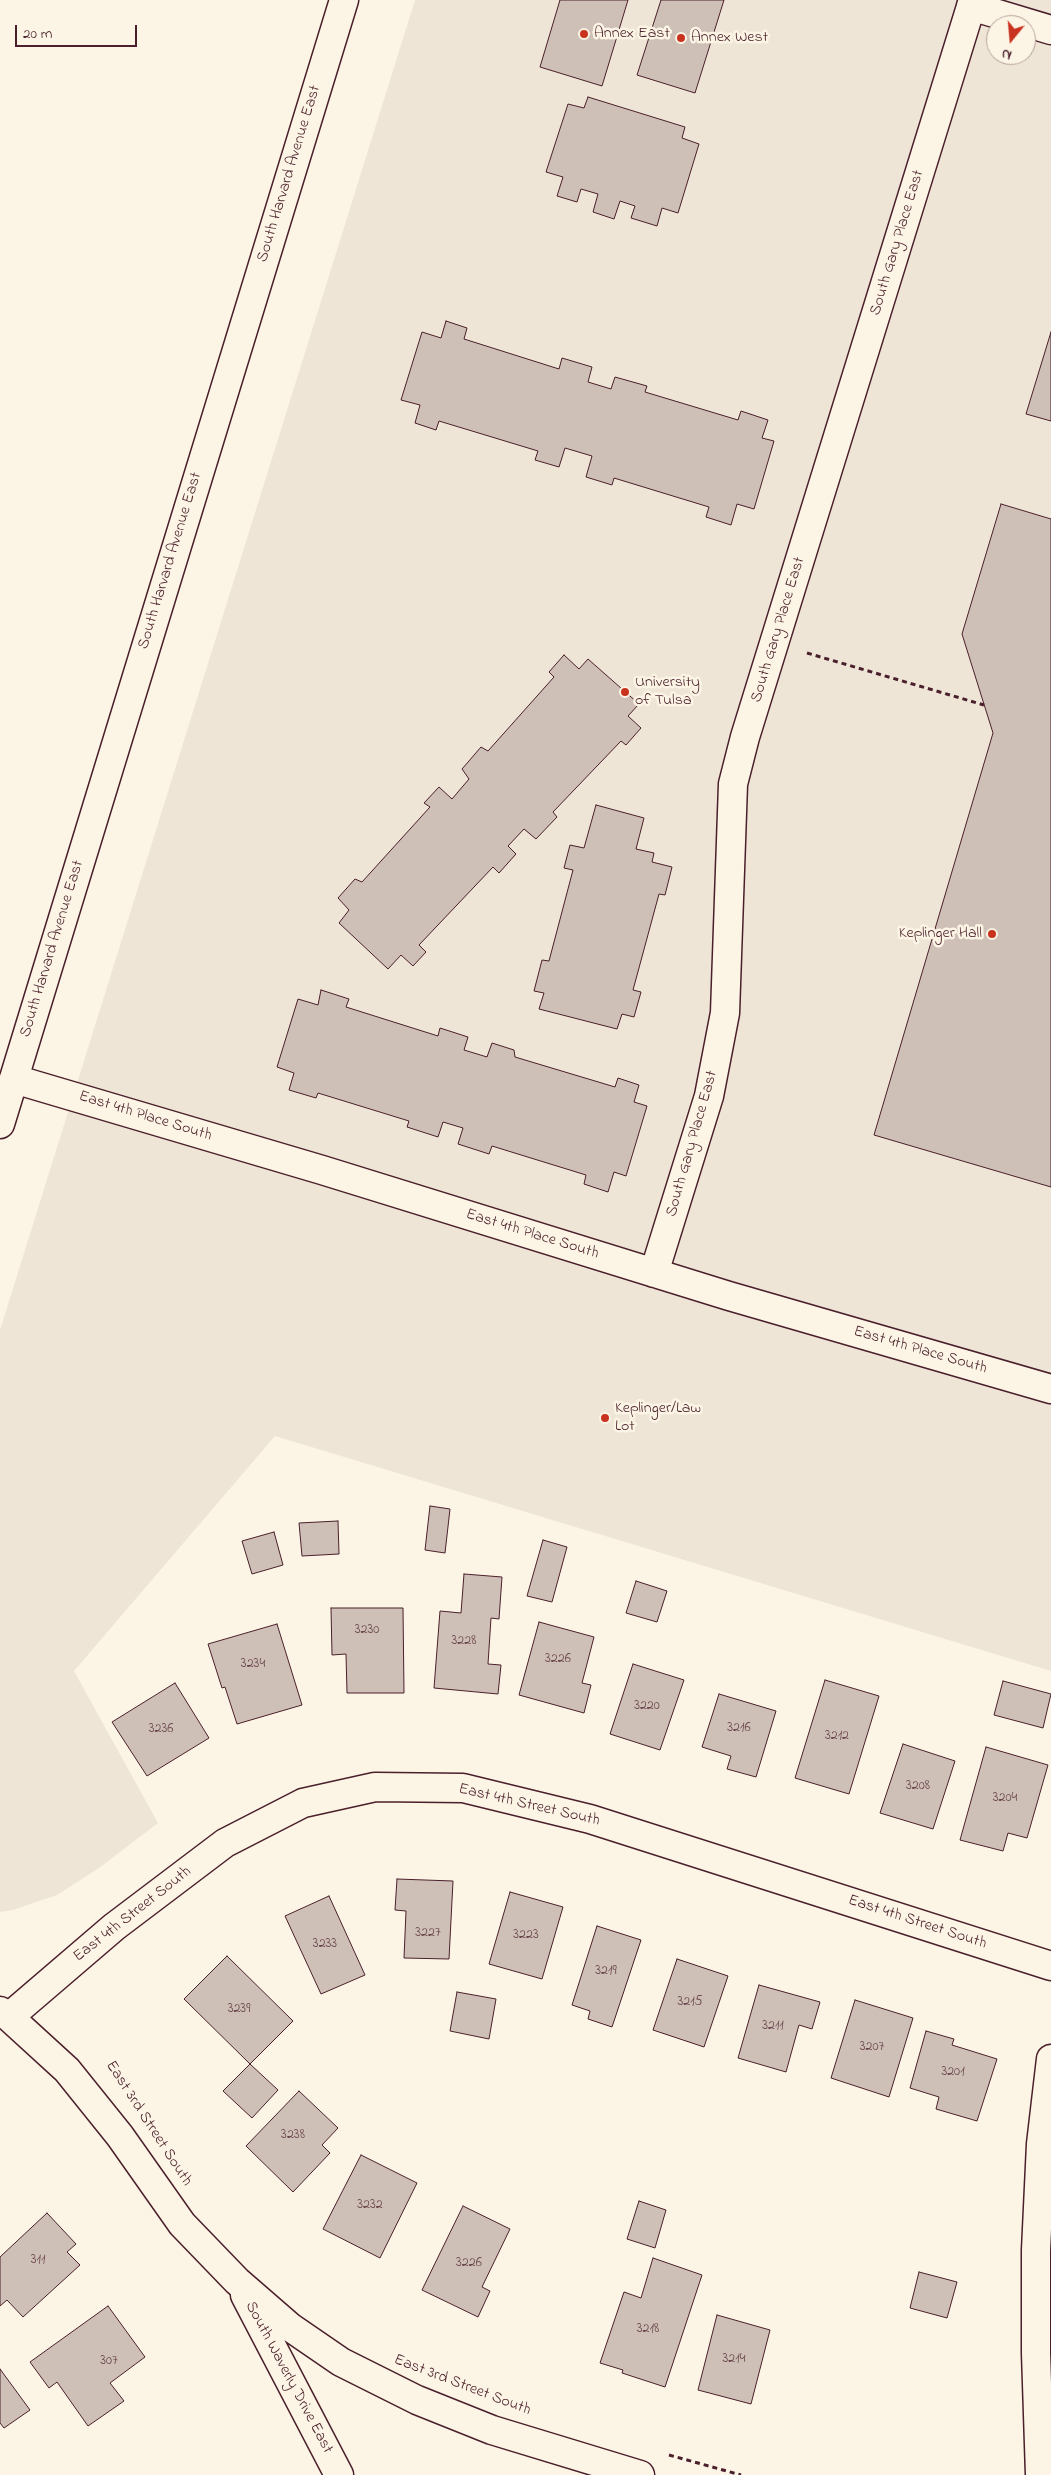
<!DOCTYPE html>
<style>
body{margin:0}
#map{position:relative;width:1051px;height:2475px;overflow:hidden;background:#fcf5e5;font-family:"Indie Flower",sans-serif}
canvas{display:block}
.north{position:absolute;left:986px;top:15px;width:50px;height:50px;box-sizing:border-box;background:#fcf5e5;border:1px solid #b59f9b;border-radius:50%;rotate:197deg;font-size:14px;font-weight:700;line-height:20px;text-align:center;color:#4a1f2b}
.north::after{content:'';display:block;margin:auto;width:18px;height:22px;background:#c8321e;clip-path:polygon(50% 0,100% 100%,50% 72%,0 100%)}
.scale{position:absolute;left:15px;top:25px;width:122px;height:22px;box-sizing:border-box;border:2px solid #4a1f2b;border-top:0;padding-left:6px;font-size:15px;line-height:18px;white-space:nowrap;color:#4a1f2b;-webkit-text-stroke:4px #fcf5e5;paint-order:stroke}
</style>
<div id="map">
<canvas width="1051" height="2475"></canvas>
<div class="north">N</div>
<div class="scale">20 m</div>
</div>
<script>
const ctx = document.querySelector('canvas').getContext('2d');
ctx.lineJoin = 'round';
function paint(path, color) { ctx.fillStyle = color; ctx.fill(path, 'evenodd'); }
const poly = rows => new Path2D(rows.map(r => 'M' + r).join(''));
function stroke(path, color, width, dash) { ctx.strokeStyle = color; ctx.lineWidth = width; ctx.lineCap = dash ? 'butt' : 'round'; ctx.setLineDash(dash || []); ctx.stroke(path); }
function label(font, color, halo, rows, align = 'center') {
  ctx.font = font + ' "Indie Flower",sans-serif'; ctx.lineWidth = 5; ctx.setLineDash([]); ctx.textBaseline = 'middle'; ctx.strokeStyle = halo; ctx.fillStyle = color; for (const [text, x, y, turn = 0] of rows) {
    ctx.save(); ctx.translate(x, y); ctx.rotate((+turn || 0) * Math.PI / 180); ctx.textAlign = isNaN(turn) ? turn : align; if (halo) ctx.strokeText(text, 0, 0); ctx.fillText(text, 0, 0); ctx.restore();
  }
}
paint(poly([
 [415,0,1051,0,1051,1671,275,1436,74,1671,158,1823,99,1868,57,1895,13,1910,0,1912,0,1330],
 [996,25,1026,25,1026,55,996,55]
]), '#eee5d7');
const building = poly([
 [560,0,628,0,602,86,540,67,560,0],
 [661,0,724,0,695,93,637,75,661,0],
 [588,97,685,127,682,138,699,144,678,213,662,208,657,226,631,218,635,206,620,201,614,219,593,212,598,194,581,189,577,202,557,196,563,177,546,172,568,104,584,108,588,97],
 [446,321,467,328,464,339,559,369,562,358,592,367,588,382,611,389,615,377,647,386,645,392,738,420,741,411,768,420,762,438,774,441,754,509,737,504,731,525,706,517,709,507,614,478,612,485,586,477,592,456,565,448,559,467,535,460,538,451,439,421,436,430,415,423,420,405,401,400,422,332,441,338,446,321],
 [1051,332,1051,421,1026,414,1051,332],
 [1001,504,1051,519,1051,1187,874,1135,993,733,962,634,1001,504],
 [564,655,579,669,588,659,639,704,628,716,641,728,626,745,621,741,553,812,557,817,536,839,524,829,508,846,516,854,499,873,493,867,419,945,426,952,413,966,401,955,388,969,339,923,349,910,338,898,355,879,362,882,430,807,424,803,439,787,452,799,469,779,462,769,481,747,488,751,554,677,549,672,564,655],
 [596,805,644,818,636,849,654,853,652,862,672,867,665,895,659,894,633,990,641,992,634,1017,622,1014,617,1029,539,1009,544,993,534,991,542,960,549,961,573,870,564,868,570,845,584,848,596,805],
 [321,990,349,999,346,1007,438,1036,440,1028,468,1037,464,1050,487,1057,492,1043,514,1050,515,1057,615,1087,618,1078,639,1085,634,1102,647,1106,626,1176,614,1172,608,1192,584,1184,586,1175,492,1146,489,1154,458,1144,463,1128,443,1122,438,1137,407,1127,409,1121,318,1093,316,1098,289,1090,294,1073,277,1067,298,999,318,1005,321,990],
 [430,1506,450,1509,445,1553,425,1550,430,1506],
 [338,1521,339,1554,302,1556,299,1523,338,1521],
 [274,1532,283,1565,252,1574,242,1541,274,1532],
 [543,1540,567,1547,552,1602,527,1596,543,1540],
 [464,1574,502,1577,499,1619,491,1618,488,1664,501,1665,498,1694,434,1688,440,1611,461,1613,464,1574],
 [636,1581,667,1591,657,1622,626,1613,636,1581],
 [331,1608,403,1608,404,1693,347,1693,346,1654,332,1655,331,1608],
 [539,1622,594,1637,582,1683,591,1685,584,1713,519,1695,539,1622],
 [277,1624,302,1705,237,1724,225,1687,222,1688,208,1644,277,1624],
 [633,1664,684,1680,660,1750,610,1734,633,1664],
 [825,1680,879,1696,849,1794,795,1778,825,1680],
 [1003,1681,1051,1694,1043,1728,994,1715,1003,1681],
 [175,1683,209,1738,147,1776,112,1722,175,1683],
 [719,1694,776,1711,756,1777,727,1769,731,1756,702,1747,719,1694],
 [903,1744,955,1761,933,1829,880,1813,903,1744],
 [986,1747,1048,1765,1027,1838,1008,1833,1003,1851,960,1840,986,1747],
 [397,1879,453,1881,449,1959,404,1958,406,1911,395,1910,397,1879],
 [510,1892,563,1907,542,1979,489,1964,510,1892],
 [329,1896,365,1975,321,1994,285,1916,329,1896],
 [597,1926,641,1940,612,2027,588,2019,590,2011,572,2005,597,1926],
 [227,1956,293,2021,250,2064,184,1999,227,1956],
 [677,1959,728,1976,704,2047,653,2030,677,1959],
 [759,1985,820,2002,812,2029,799,2025,786,2072,738,2058,759,1985],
 [457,1992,496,1999,489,2039,450,2031,457,1992],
 [855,2000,913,2018,889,2097,831,2078,855,2000],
 [926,2031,954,2039,952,2045,997,2059,977,2121,936,2109,939,2097,910,2088,926,2031],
 [250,2064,278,2090,252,2118,223,2091,250,2064],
 [299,2091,338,2128,322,2145,330,2153,293,2192,246,2146,299,2091],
 [361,2155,417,2183,380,2258,323,2229,361,2155],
 [639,2201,666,2210,655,2248,627,2239,639,2201],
 [463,2206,510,2229,482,2287,490,2291,478,2317,422,2290,463,2206],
 [47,2213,76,2244,67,2252,80,2265,23,2317,7,2300,0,2306,0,2257,47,2213],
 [653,2258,702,2275,665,2387,622,2373,623,2370,600,2363,624,2292,641,2298,653,2258],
 [919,2272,957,2282,947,2318,910,2308,919,2272],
 [108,2306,145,2357,110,2383,124,2401,88,2426,57,2382,49,2388,30,2362,108,2306],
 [717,2315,770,2330,751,2404,698,2390,717,2315],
 [0,2369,30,2410,4,2428,0,2423,0,2369]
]);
paint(building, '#cfc0b7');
stroke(building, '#4a1f2b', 1);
const minor = poly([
 [971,6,1051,30],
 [14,1079,322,1170,729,1296,1051,1389],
 [654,1273,709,1096,725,1013,733,784,745,737,973,0],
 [0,2011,9,2017,67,2070,120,2136,182,2224,237,2281,290,2327,341,2362,417,2400,492,2430,640,2475],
 [9,2017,114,1927,225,1843,303,1803,375,1787,463,1788,590,1819,1051,1966],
 [245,2295,339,2475],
 [1040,2475,1036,2353,1036,2250,1041,2144,1051,2059]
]);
const major = poly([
 [0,1124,344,0]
]);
stroke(minor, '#4a1f2b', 31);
stroke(major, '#4a1f2b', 31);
stroke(poly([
 [807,653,984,705],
 [669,2455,741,2475]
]), '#4a1f2b', 3, [5, 4]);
stroke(minor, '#fcf5e5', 28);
stroke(major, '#fcf5e5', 28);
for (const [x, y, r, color] of [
 [584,34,5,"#c8321e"],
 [681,38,5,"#c8321e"],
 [625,692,5,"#c8321e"],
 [992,934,5,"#c8321e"],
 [605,1418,5,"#c8321e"]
]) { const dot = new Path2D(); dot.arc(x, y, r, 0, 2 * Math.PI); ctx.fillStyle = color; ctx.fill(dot); stroke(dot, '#fcf5e5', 2); }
label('14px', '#6b474e', null, [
 ["3230",367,1631],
 ["3228",464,1642],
 ["3226",558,1660],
 ["3234",253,1665],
 ["3220",647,1707],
 ["3216",739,1729],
 ["3236",161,1730],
 ["3212",837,1737],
 ["3208",918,1787],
 ["3204",1005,1799],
 ["3227",428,1934],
 ["3223",526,1936],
 ["3233",325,1945],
 ["3219",606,1972],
 ["3215",690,2003],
 ["3239",239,2010],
 ["3211",773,2027],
 ["3207",872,2048],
 ["3201",953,2073],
 ["3238",293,2136],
 ["3232",370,2206],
 ["311",38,2261],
 ["3226",469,2264],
 ["3218",648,2330],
 ["3214",734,2360],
 ["307",109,2362]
]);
label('16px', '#4a1f2b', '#fcf5e5', [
 ["Annex East",594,34],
 ["Annex West",691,38],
 ["University",635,683],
 ["of Tulsa",635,701],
 ["Keplinger Hall",982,934,"right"],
 ["Keplinger/Law",615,1409],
 ["Lot",615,1427]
], 'left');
label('16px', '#4a1f2b', '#fcf5e5', [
 ["South Harvard Avenue East",290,174,-73],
 ["South Gary Place East",898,243,-73],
 ["South Harvard Avenue East",171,561,-73],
 ["South Gary Place East",779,630,-73],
 ["South Harvard Avenue East",53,949,-73],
 ["East 4th Place South",145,1117,17],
 ["South Gary Place East",693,1144,-74],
 ["East 4th Place South",532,1235,17],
 ["East 4th Place South",920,1351,16],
 ["East 4th Street South",529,1806,13],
 ["East 4th Street South",133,1915,-38],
 ["East 4th Street South",917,1923,18],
 ["East 3rd Street South",148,2124,57],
 ["South Waverly Drive East",288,2378,62],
 ["East 3rd Street South",462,2386,21]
]);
</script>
